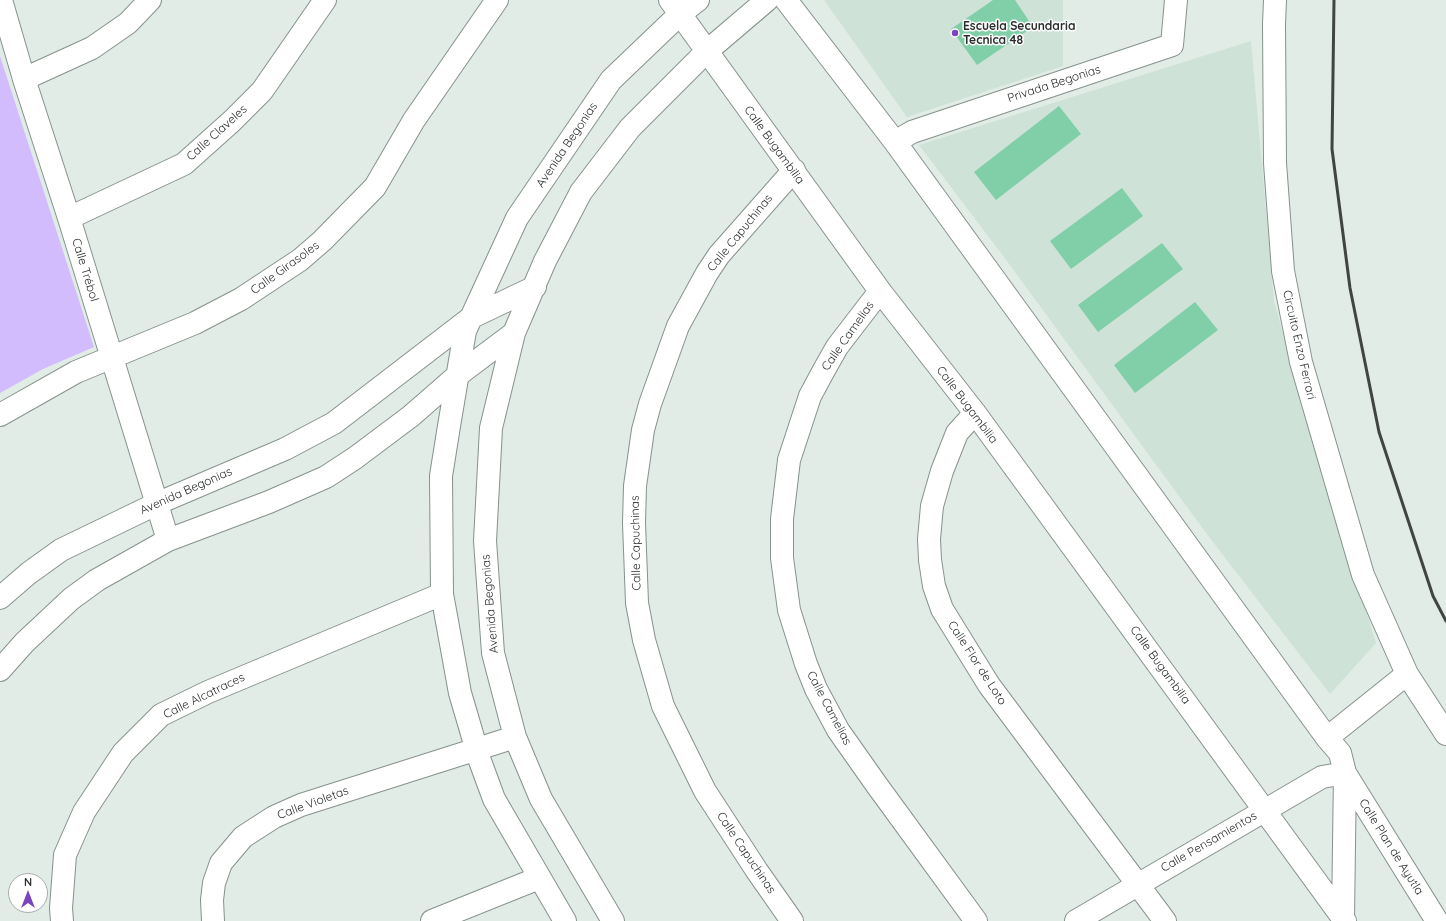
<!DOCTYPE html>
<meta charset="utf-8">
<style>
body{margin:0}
#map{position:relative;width:1446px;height:921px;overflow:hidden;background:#e0ece5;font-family:Quicksand,sans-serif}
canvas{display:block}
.north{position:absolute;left:8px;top:873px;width:40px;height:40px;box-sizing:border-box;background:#fff;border:1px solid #a9abaa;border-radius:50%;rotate:0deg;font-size:11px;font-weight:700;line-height:16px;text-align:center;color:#292d2b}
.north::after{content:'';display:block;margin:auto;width:14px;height:18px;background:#7a45bd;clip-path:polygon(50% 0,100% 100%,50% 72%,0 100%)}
</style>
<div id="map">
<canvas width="1446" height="921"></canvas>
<div class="north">N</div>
</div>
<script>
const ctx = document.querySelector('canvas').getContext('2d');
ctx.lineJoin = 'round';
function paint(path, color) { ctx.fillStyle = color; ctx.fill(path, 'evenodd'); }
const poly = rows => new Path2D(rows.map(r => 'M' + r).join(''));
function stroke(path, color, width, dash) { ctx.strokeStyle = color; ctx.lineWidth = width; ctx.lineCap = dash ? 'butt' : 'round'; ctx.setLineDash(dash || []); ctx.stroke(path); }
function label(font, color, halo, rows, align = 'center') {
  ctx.font = font + ' Quicksand,sans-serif'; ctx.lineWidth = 3; ctx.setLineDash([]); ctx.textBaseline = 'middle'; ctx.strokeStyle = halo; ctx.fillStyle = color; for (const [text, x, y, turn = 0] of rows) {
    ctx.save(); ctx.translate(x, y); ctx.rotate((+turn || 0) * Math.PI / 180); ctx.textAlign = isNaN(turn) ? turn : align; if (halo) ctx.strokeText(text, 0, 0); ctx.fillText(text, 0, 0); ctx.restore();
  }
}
paint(poly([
 [824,0,1063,0,1063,66,907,117],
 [1251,41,1274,301,1317,456,1376,643,1330,694,1206,533,1007,261,919,145]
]), '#cfe2d7');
paint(poly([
 [0,56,94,347,43,369,0,393]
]), '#d3bcfe');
paint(poly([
 [993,0,1015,0,1033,27,977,65,951,29],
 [1059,106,1081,134,996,200,974,172],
 [1122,188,1143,216,1071,269,1050,241],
 [1162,243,1183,269,1098,332,1078,305],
 [1195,302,1218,330,1135,393,1114,365]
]), '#81cfa8');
const minor = poly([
 [1,0,24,79,69,218,168,540],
 [670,0,880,291,975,413,1345,921],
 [786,0,895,142,1327,738,1340,753,1345,773,1343,918],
 [1275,0,1274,24,1275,163,1283,271,1301,362,1363,575,1407,674,1446,734],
 [24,79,92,48,128,23,150,0],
 [895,142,912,132,1172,45,1176,0],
 [69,218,184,164,232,121,262,91,325,0],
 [880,291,837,347,824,370,810,396,789,460,782,519,782,558,789,610,806,664,816,689,838,730,876,784,976,921],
 [975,413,957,433,942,471,932,506,929,539,930,560,934,586,942,609,989,685,1165,921],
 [0,415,76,372,195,323,241,299,300,260,322,241,375,187,414,120,497,0],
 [0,598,29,573,61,550,156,504,285,449,334,423,472,317,535,287],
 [0,670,25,642,71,599,97,580,168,540,269,502,326,477,355,458,411,416,458,375,514,333],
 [1327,738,1407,674],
 [1345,773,1437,921],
 [62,921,61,908,65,855,84,812,123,753,161,715,208,692,442,594],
 [213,921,212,900,214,883,221,863,243,837,274,817,301,805,515,737],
 [432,921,539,878],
 [565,921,494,799,480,761,460,693,442,594,441,476,449,426,465,331,517,218,611,80,680,14,698,0],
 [613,921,541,799,515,737,493,653,485,541,491,428,514,333,545,261,581,192,630,128,706,52,767,0],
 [792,921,757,871,705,791,663,706,644,640,637,603,634,523,635,486,643,430,650,404,678,326,707,273,719,255,794,170],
 [1076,921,1322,777,1345,773]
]);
stroke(minor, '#87928c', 24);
stroke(minor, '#fff', 22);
stroke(poly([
 [1334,0,1332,149,1350,288,1379,432,1433,596,1446,621]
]), '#404543', 3);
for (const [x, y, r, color] of [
 [955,33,4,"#7a45bd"]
]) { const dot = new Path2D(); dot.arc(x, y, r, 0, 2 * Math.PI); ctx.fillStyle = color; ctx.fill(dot); stroke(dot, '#fff', 1.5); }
label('bold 12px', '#292d2b', '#fff', [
 ["Escuela Secundaria",963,26],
 ["Tecnica 48",963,40]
], 'left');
label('12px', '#292d2b', '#fff', [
 ["Privada Begonias",1054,84,-18],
 ["Calle Claveles",217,133,-42],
 ["Avenida Begonias",567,145,-56],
 ["Calle Bugambilia",774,145,54],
 ["Calle Capuchinas",740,233,-51],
 ["Calle Girasoles",285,268,-36],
 ["Calle Trébol",85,270,73],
 ["Calle Camelias",848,336,-55],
 ["Circuito Enzo Ferrari",1299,345,77],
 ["Calle Bugambilia",967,405,53],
 ["Avenida Begonias",186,491,-24],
 ["Calle Capuchinas",636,543,-91],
 ["Avenida Begonias",490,604,-95],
 ["Calle Flor de Loto",977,663,57],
 ["Calle Bugambilia",1160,665,54],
 ["Calle Alcatraces",204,696,-26],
 ["Calle Camelias",829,708,62],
 ["Calle Violetas",313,803,-20],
 ["Calle Pensamientos",1209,842,-30],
 ["Calle Plan de Ayutla",1391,847,58],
 ["Calle Capuchinas",746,853,56]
]);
</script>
